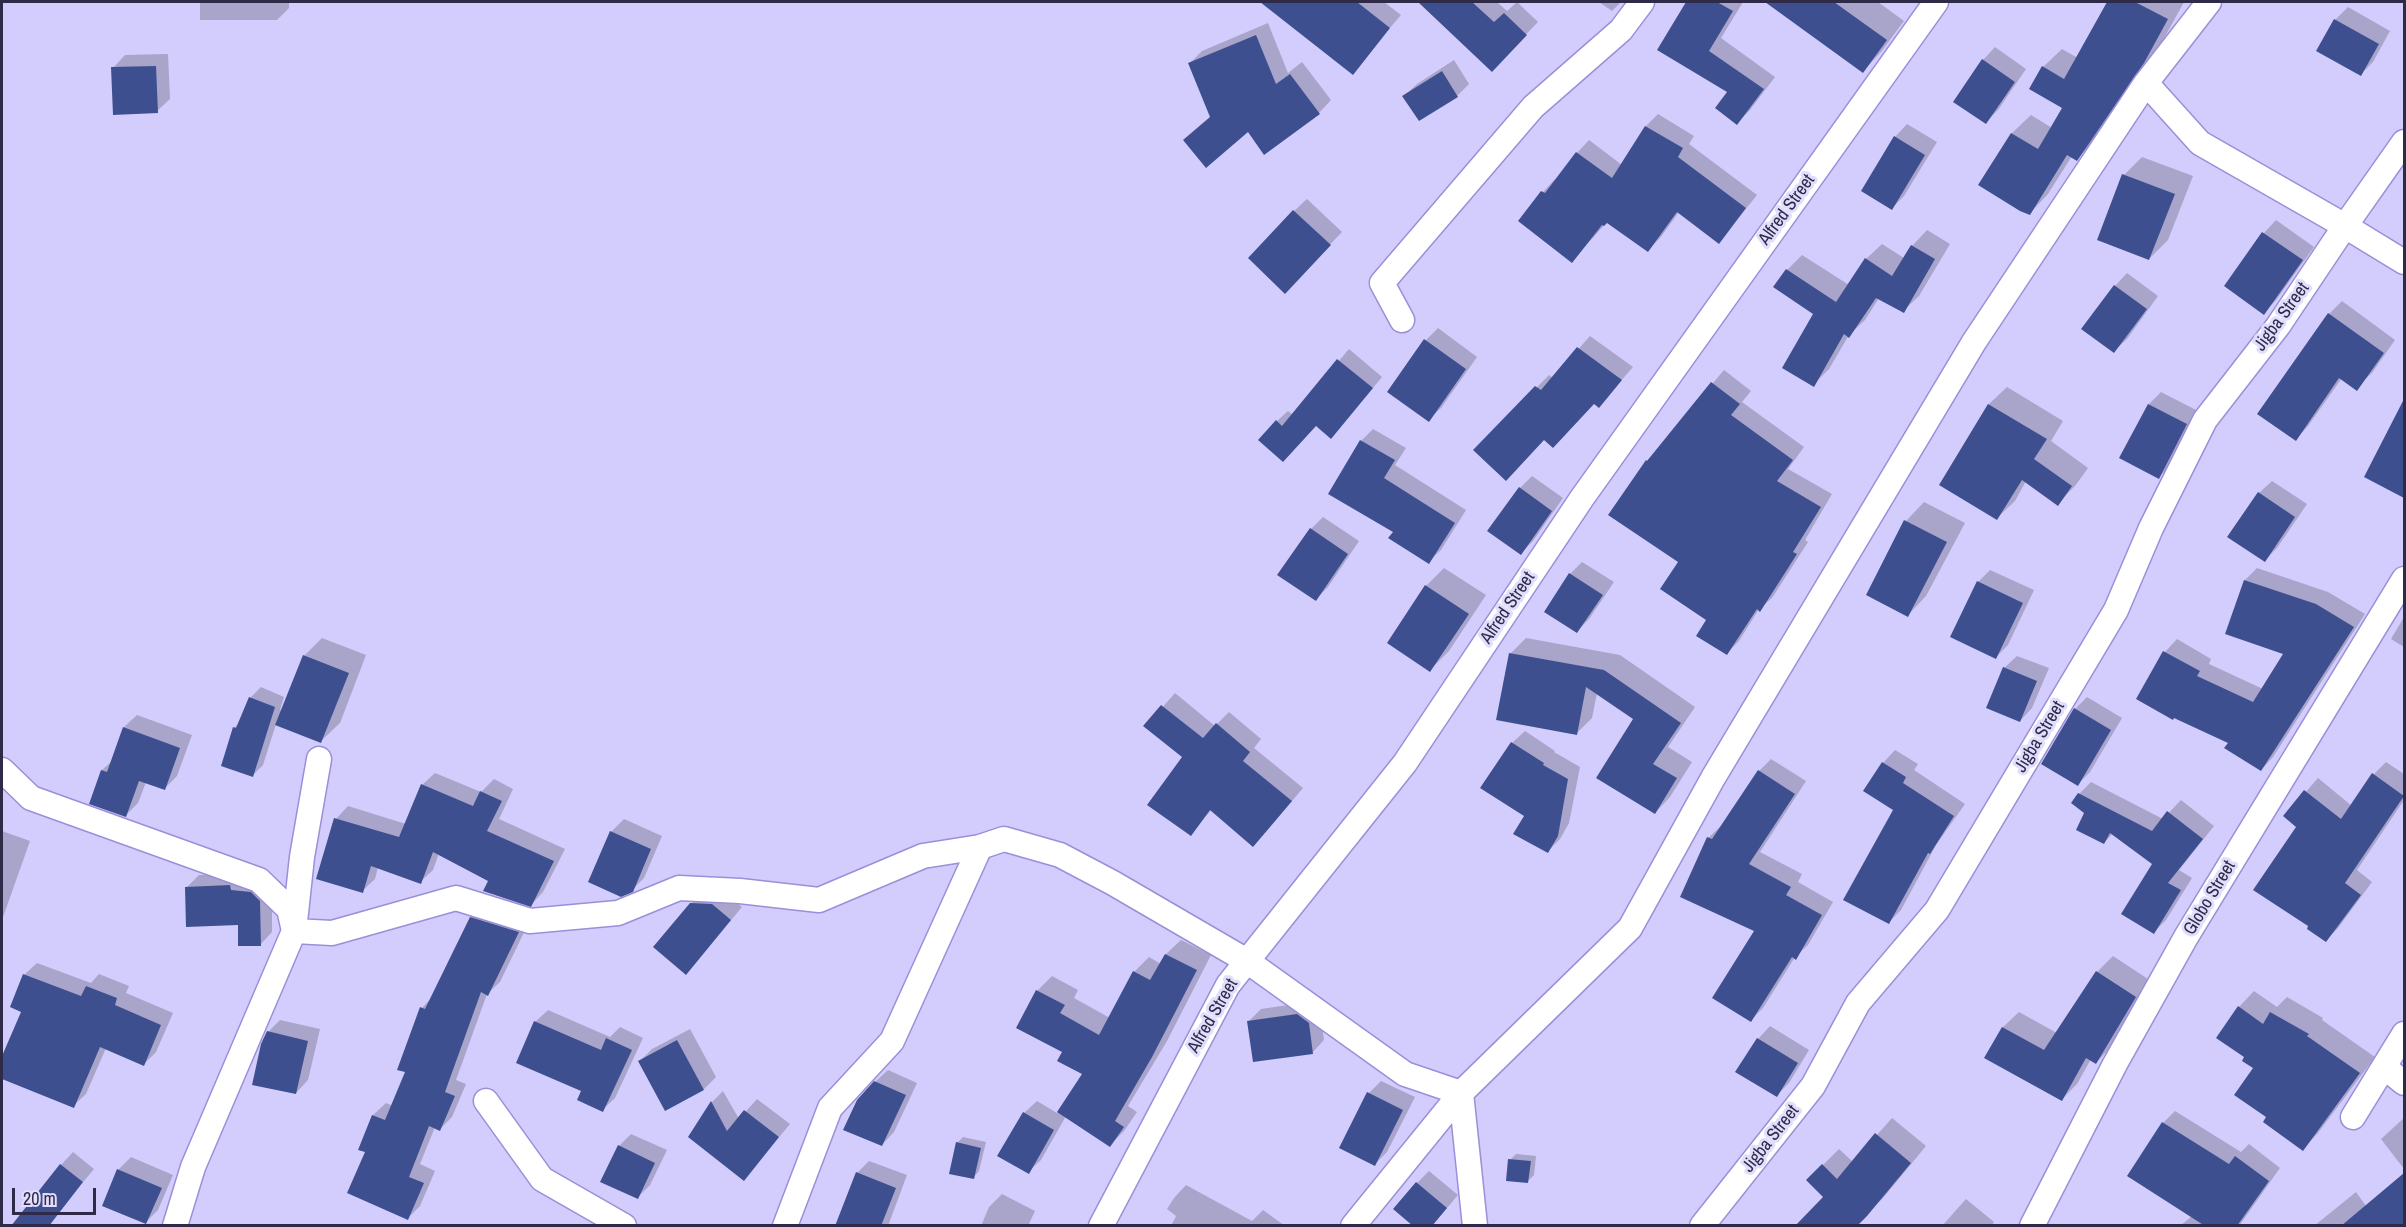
<!DOCTYPE html>
<style>
body{margin:0}
#map{position:relative;width:2406px;height:1227px;overflow:hidden;background:#d3cdfd;font-family:"Archivo Narrow",sans-serif}
canvas{display:block}
.frame{position:absolute;inset:0;border:3px solid #2f2a48;pointer-events:none}
.scale{position:absolute;left:12px;top:1188px;width:84px;height:27px;box-sizing:border-box;border:3px solid #2f2a48;border-top:0;padding-left:8px;font-size:18px;line-height:21px;white-space:nowrap;color:#2f2a48;-webkit-text-stroke:4px #e0ddfd;paint-order:stroke}
</style>
<div id="map">
<canvas width="2406" height="1227"></canvas>
<div class="frame"></div>
<div class="scale">20 m</div>
</div>
<script>
const ctx = document.querySelector('canvas').getContext('2d');
ctx.lineJoin = 'round';
function paint(path, color) { ctx.fillStyle = color; ctx.fill(path, 'evenodd'); }
const poly = rows => new Path2D(rows.map(r => 'M' + r).join(''));
function stroke(path, color, width, dash) { ctx.strokeStyle = color; ctx.lineWidth = width; ctx.lineCap = dash ? 'butt' : 'round'; ctx.setLineDash(dash || []); ctx.stroke(path); }
function label(font, color, halo, rows, align = 'center') {
  ctx.font = font + ' "Archivo Narrow",sans-serif'; ctx.lineWidth = 6; ctx.setLineDash([]); ctx.textBaseline = 'middle'; ctx.strokeStyle = halo; ctx.fillStyle = color; for (const [text, x, y, turn = 0] of rows) {
    ctx.save(); ctx.translate(x, y); ctx.rotate((+turn || 0) * Math.PI / 180); ctx.textAlign = isNaN(turn) ? turn : align; if (halo) ctx.strokeText(text, 0, 0); ctx.fillText(text, 0, 0); ctx.restore();
  }
}
paint(poly([
 [200,2,289,2,289,8,277,20,200,20],
 [1263,2,1384,2,1401,15,1352,72],
 [1429,2,1497,2,1507,11,1517,2,1538,22,1504,57,1424,6],
 [1599,2,1621,2,1612,11],
 [1688,2,1743,2,1721,38,1775,77,1750,110,1737,123,1729,91,1659,49],
 [1783,2,1878,2,1904,21,1881,52,1863,71,1777,9],
 [2109,2,2184,2,2162,42,2095,140,2077,159,2072,156,2048,194,2030,213,1980,185,2012,133,2031,115,2052,128,2064,108,2043,67,2062,49,2078,58],
 [2348,7,2390,31,2373,62,2361,74,2319,51,2335,20],
 [1268,23,1288,73,1302,62,1331,100,1319,113,1211,116,1190,63,1202,51],
 [1995,47,2026,69,1998,110,1986,122,1955,101,1983,60],
 [168,54,170,99,157,111,113,68,125,55],
 [1454,60,1469,84,1457,96,1404,96,1417,84],
 [1658,114,1694,136,1689,144,1757,195,1719,242,1679,212,1660,238,1648,250,1607,222,1572,261,1520,220,1543,192,1555,179,1556,181,1577,153,1589,140,1622,165,1646,126],
 [1907,124,1937,142,1904,196,1892,208,1895,137],
 [2142,157,2193,176,2168,240,2149,259,2124,175],
 [1307,199,1342,232,1297,279,1294,211],
 [2276,220,2314,247,2276,300,2264,313,2226,286,2264,233],
 [1927,230,1950,244,1919,296,1903,311,1879,298,1865,320,1849,335,1829,369,1813,385,1815,313,1787,270,1802,255,1849,285,1866,259,1882,244,1904,258,1912,246],
 [2127,273,2158,296,2127,339,2114,351,2115,286],
 [2342,301,2395,340,2372,373,2359,385,2342,378,2308,426,2296,439,2259,413,2329,314],
 [1438,328,1477,357,1441,408,1428,420,1426,340],
 [1590,336,1633,367,1599,406,1594,402,1544,439,1475,450,1549,375,1553,378],
 [1349,349,1382,377,1341,426,1316,425,1293,449,1277,421,1288,411,1293,415],
 [1724,370,1751,391,1742,402,1804,447,1788,469,1832,494,1805,540,1808,542,1772,598,1759,609,1739,641,1727,653,1680,561,1647,461],
 [2007,387,2063,421,2051,441,2088,468,2075,486,2057,504,2026,481,2015,501,1997,518,1941,484,1989,404],
 [2161,392,2198,411,2171,465,2159,477,2149,404],
 [2404,402,2404,497,2366,477],
 [1373,429,1406,448,1395,465,1466,510,1441,550,1428,562,1395,531,1361,441],
 [1532,476,1563,498,1533,541,1521,553,1520,488],
 [2272,481,2307,504,2277,548,2265,560,2259,493],
 [1924,502,1965,523,1926,596,1908,615,1906,521],
 [1323,517,1359,541,1328,587,1316,599,1311,529],
 [1582,562,1614,582,1589,619,1577,631,1570,574],
 [1444,568,1486,595,1449,651,1430,670,1426,586],
 [2257,568,2328,592,2365,614,2273,757,2261,770,2230,742,2138,699,2165,652,2177,639,2211,659,2209,664,2263,689,2285,653,2245,580],
 [1990,570,2034,590,2008,645,1996,657,1978,582],
 [2404,617,2404,647,2391,639],
 [322,638,366,655,340,723,321,741,276,724,263,765,253,775,234,728,240,722,251,697,261,687,284,697,280,710,283,711,304,656],
 [1526,638,1620,655,1695,707,1668,747,1692,762,1670,797,1655,813,1635,719,1597,693,1592,718,1576,734,1498,719,1511,653],
 [2017,656,2049,668,2032,708,2020,721,2004,668],
 [1175,693,1215,726,1229,712,1261,739,1254,748,1303,788,1265,833,1212,809,1191,834,1184,757,1146,726],
 [2087,697,2122,718,2090,772,2078,784,2075,709],
 [137,715,192,735,177,776,165,788,146,782,138,803,126,815,91,803,102,770,113,760,124,727],
 [1525,731,1555,751,1554,752,1580,767,1569,823,1560,839,1548,851,1526,816,1512,743],
 [1895,750,1918,764,1914,770,1965,804,1936,845,1901,910,1888,923,1895,809,1883,763],
 [1771,759,1806,781,1760,852,1802,874,1798,882,1833,902,1808,945,1795,957,1763,1008,1751,1020,1756,931,1708,838,1721,826,1723,827,1759,771],
 [2386,762,2404,774,2404,800,2357,870,2372,882,2338,928,2326,940,2311,926,2298,826,2285,816,2318,778,2352,806,2374,774],
 [435,773,481,792,494,779,513,789,499,819,565,849,543,892,531,905,439,853,433,870,420,882,378,867,375,879,362,891,336,819,348,806,406,824,422,785],
 [2091,782,2163,819,2181,800,2214,826,2179,870,2192,878,2166,920,2154,932,2154,864,2113,833,2104,843,2086,812,2079,794],
 [624,819,662,836,644,878,632,890,611,832],
 [2,831,30,841,2,920],
 [242,874,272,889,272,932,260,945,239,924,187,887,199,875],
 [703,891,724,892,742,907,698,960,691,904],
 [484,906,530,920,500,982,487,994,456,1080,466,1084,452,1117,440,1129,435,1127,420,1164,435,1171,420,1206,408,1218,367,1152,360,1149,373,1115,386,1103,393,1106,407,1072,422,1008,433,996,471,918],
 [1181,940,1211,955,1167,1041,1128,1106,1137,1112,1124,1131,1110,1145,1066,1116,1041,1160,1028,1172,1024,1113,1037,1101,1057,1113,1084,1074,1064,1052,1037,991,1052,976,1078,990,1074,998,1110,1018,1134,972,1149,957,1161,964,1166,954],
 [2113,956,2151,981,2111,1047,2096,1063,2091,1059,2077,1084,2061,1100,1986,1057,2003,1027,2019,1012,2057,1033,2097,972],
 [37,963,91,983,99,974,129,986,126,993,173,1013,156,1052,144,1064,106,1048,86,1094,73,1106,2,1077,2,1059,23,1011,24,975],
 [2254,991,2277,1007,2287,997,2323,1018,2322,1020,2375,1057,2318,1133,2303,1149,2268,1117,2256,1067,2246,1056,2239,1007],
 [1309,1002,1320,1010,1324,1040,1312,1053,1249,1021,1261,1009],
 [548,1010,610,1037,620,1027,643,1038,615,1098,602,1110,583,1090,535,1022],
 [280,1020,320,1029,308,1080,296,1093,268,1032],
 [1770,1026,1809,1050,1789,1083,1777,1095,1758,1039],
 [690,1029,716,1077,704,1089,666,1109,640,1061,652,1049],
 [888,1070,917,1083,894,1132,882,1145,875,1082],
 [1381,1081,1415,1097,1387,1152,1375,1164,1369,1093],
 [723,1091,739,1119,757,1099,790,1124,744,1179,690,1136,712,1102],
 [2175,1111,2241,1152,2249,1144,2280,1168,2239,1226,2180,1226,2192,1216,2163,1123],
 [1892,1118,1926,1146,1883,1198,1855,1226,1808,1180,1839,1149,1853,1162],
 [2404,1118,2404,1169,2381,1139],
 [631,1134,667,1150,650,1185,638,1197,619,1146],
 [963,1137,986,1142,979,1171,974,1177,957,1143],
 [73,1152,94,1169,48,1224,61,1165],
 [1516,1154,1536,1156,1534,1175,1528,1181,1510,1160],
 [131,1157,173,1175,158,1210,146,1222,118,1170],
 [869,1161,907,1175,888,1226,837,1226,857,1173],
 [1429,1171,1458,1195,1436,1221,1417,1183],
 [2404,1173,2404,1226,2314,1226,2356,1192,2366,1206],
 [1186,1185,1252,1221,1263,1210,1285,1226,1171,1226,1176,1216,1167,1209,1174,1198],
 [1002,1194,1035,1211,1028,1226,981,1226,989,1207],
 [1966,1199,1994,1222,1991,1226,1942,1226]
]), '#0003');
paint(poly([
 [1260,2,1357,2,1390,28,1353,75],
 [1418,2,1472,2,1494,22,1504,13,1527,35,1492,72],
 [1686,2,1717,2,1733,11,1709,51,1764,89,1737,125,1715,108,1727,92,1657,50],
 [1765,2,1834,2,1887,40,1863,73],
 [2107,2,2135,2,2168,19,2144,63,2077,161,2067,155,2030,215,2020,211,1978,185,2011,133,2038,149,2062,108,2029,89,2042,66,2064,79],
 [2334,19,2379,44,2361,76,2316,51],
 [1256,35,1276,84,1290,74,1320,114,1264,155,1248,132,1206,168,1183,140,1210,117,1188,63],
 [1982,59,2015,82,1986,124,1953,102],
 [156,66,158,113,113,115,111,67],
 [1442,71,1458,97,1419,121,1402,96],
 [1645,126,1683,148,1678,157,1746,208,1719,244,1677,212,1648,252,1607,223,1604,226,1602,225,1572,263,1518,221,1541,191,1545,193,1576,152,1612,178],
 [1894,136,1925,155,1892,210,1861,191],
 [2122,174,2175,194,2149,260,2097,240],
 [1293,210,1331,245,1285,294,1248,258],
 [2262,232,2303,260,2264,315,2224,286],
 [1911,245,1935,259,1904,313,1876,298,1849,338,1844,334,1814,387,1782,368,1813,314,1773,287,1786,269,1836,302,1865,258,1892,276],
 [2114,285,2147,309,2114,353,2081,329],
 [2328,313,2384,353,2357,391,2339,378,2296,441,2257,414],
 [1424,339,1466,369,1429,422,1387,392],
 [1577,347,1622,380,1599,408,1594,404,1553,448,1544,440,1506,481,1473,450,1535,386,1541,390],
 [1337,359,1373,388,1331,439,1316,426,1283,462,1258,440,1276,420,1282,426],
 [1711,382,1740,404,1731,415,1793,460,1777,481,1821,507,1793,552,1797,554,1760,612,1757,609,1727,655,1696,636,1706,620,1660,589,1678,562,1608,515,1646,460,1647,461],
 [2404,399,2404,498,2364,477],
 [1988,404,2047,439,2034,459,2072,486,2058,506,2022,480,1997,520,1939,485],
 [2148,404,2187,424,2159,479,2119,458],
 [1360,440,1395,460,1384,478,1455,523,1429,564,1388,538,1393,532,1328,494],
 [1519,487,1552,511,1521,555,1487,531],
 [2258,492,2295,517,2265,562,2227,537],
 [1904,520,1947,542,1908,617,1866,595],
 [1310,528,1348,554,1316,601,1277,575],
 [1569,573,1603,595,1577,633,1544,612],
 [2244,580,2316,604,2354,627,2261,771,2224,748,2228,743,2174,718,2173,720,2136,699,2163,651,2200,671,2197,676,2253,702,2283,654,2225,634],
 [1977,581,2023,603,1996,659,1950,637],
 [1425,585,1469,614,1430,672,1387,643],
 [1509,653,1604,670,1681,723,1653,764,1677,778,1655,814,1596,778,1633,719,1586,687,1577,735,1496,720],
 [303,655,349,673,321,743,275,725],
 [2003,667,2037,681,2020,722,1986,708],
 [249,697,275,707,253,777,221,766,233,727,236,728],
 [1161,705,1203,738,1216,723,1250,752,1243,761,1292,801,1253,847,1210,810,1191,836,1147,805,1182,757,1143,726],
 [2074,708,2111,730,2078,786,2041,764],
 [123,727,180,748,165,790,139,781,126,817,89,804,101,770,107,772],
 [1511,742,1544,763,1543,765,1568,779,1558,836,1548,853,1513,834,1524,816,1480,788],
 [1882,762,1906,777,1903,783,1954,816,1930,854,1928,853,1889,924,1843,900,1893,810,1863,791],
 [1758,770,1795,794,1749,864,1791,887,1786,895,1822,915,1796,960,1792,957,1751,1022,1712,998,1754,931,1680,897,1707,837,1712,839],
 [2372,773,2404,796,2345,883,2361,895,2326,942,2307,929,2308,926,2253,890,2296,827,2283,816,2304,790,2341,819],
 [421,784,473,806,480,791,502,801,487,831,554,861,531,907,483,891,488,881,433,852,421,884,371,866,363,893,316,879,334,818,399,837],
 [2078,793,2152,831,2167,811,2203,839,2168,883,2181,890,2154,934,2121,914,2152,864,2110,833,2104,844,2076,830,2084,813,2071,803],
 [610,831,651,849,633,892,621,897,588,882],
 [230,885,231,890,251,892,260,901,261,946,238,946,238,925,186,927,185,887],
 [690,903,712,904,731,920,686,975,653,947],
 [470,917,519,932,488,996,481,992,445,1092,455,1096,440,1131,429,1126,409,1177,424,1183,408,1220,347,1193,365,1152,358,1150,372,1115,385,1120,405,1072,397,1070,420,1007,425,1009],
 [1165,954,1197,970,1152,1057,1115,1121,1124,1127,1110,1147,1057,1112,1082,1074,1057,1061,1062,1052,1016,1028,1036,990,1065,1005,1060,1013,1099,1035,1133,971,1150,980],
 [2096,971,2136,997,2096,1064,2086,1058,2062,1101,1984,1058,2002,1027,2044,1050],
 [23,974,81,996,86,986,117,998,115,1005,161,1025,144,1066,100,1047,74,1108,2,1079,2,1056,21,1012,10,1007],
 [2238,1006,2263,1024,2270,1012,2309,1034,2307,1036,2360,1073,2303,1151,2263,1122,2266,1117,2234,1095,2253,1068,2242,1061,2244,1057,2216,1038],
 [1297,1014,1309,1023,1313,1054,1253,1062,1247,1021],
 [534,1021,601,1050,606,1038,632,1050,603,1112,577,1100,581,1091,516,1063],
 [267,1031,308,1041,296,1094,252,1085,261,1044],
 [1757,1038,1798,1063,1777,1097,1735,1072],
 [677,1040,704,1090,665,1111,638,1061],
 [874,1081,906,1095,882,1146,843,1130,857,1100],
 [1367,1092,1403,1110,1375,1166,1339,1148],
 [711,1101,727,1131,744,1110,779,1137,744,1181,688,1137],
 [1023,1112,1054,1130,1029,1174,997,1156],
 [2162,1122,2229,1164,2235,1156,2269,1181,2237,1226,2205,1226,2127,1176],
 [1875,1133,1911,1163,1867,1216,1857,1226,1795,1226,1823,1197,1806,1180,1822,1164,1837,1179],
 [956,1142,981,1148,974,1179,949,1174],
 [618,1145,655,1163,638,1199,600,1182],
 [1508,1159,1531,1161,1528,1183,1506,1181],
 [60,1164,83,1182,49,1226,11,1226],
 [117,1169,162,1188,146,1224,102,1206],
 [856,1172,896,1188,881,1226,835,1226],
 [2404,1173,2404,1226,2341,1226],
 [1416,1182,1447,1208,1432,1226,1413,1226,1393,1209]
]), '#3e4f90');
const minor = poly([
 [2146,83,2209,2],
 [1402,320,1382,283,1533,107,1621,30,1642,2],
 [319,759,302,857,294,931,332,933,456,898,530,921,618,913,679,888,740,891,819,900,923,856,980,847],
 [2,770,31,798,259,880,289,909,294,931,193,1167,175,1226],
 [2384,1067,2404,1083],
 [1461,1093,1475,1226],
 [486,1101,542,1179,624,1226],
 [2353,1117,2404,1034],
 [785,1226,830,1108,892,1041,980,847,1004,839,1060,855,1113,883,1247,961,1405,1074,1461,1093],
 [1101,1226,1228,985,1405,763,1582,498,1936,2],
 [1353,1226,1461,1093,1630,928,1713,778,1974,342,2146,83,2200,143,2345,226,2404,142],
 [1702,1226,1813,1086,1858,1003,1937,910,2116,610,2151,528,2205,420,2278,326,2345,226,2404,262],
 [2032,1226,2115,1064,2186,937,2404,579]
]);
stroke(minor, '#9a8fd9', 27);
stroke(minor, '#fff', 24);
label('18px', '#2f2a48', '#e0ddfd', [
 ["Alfred Street",1787,210,-54],
 ["Jigba Street",2282,317,-54],
 ["Alfred Street",1508,608,-56],
 ["Jigba Street",2040,737,-59],
 ["Globo Street",2210,898,-59],
 ["Alfred Street",1213,1016,-60],
 ["Jigba Street",1771,1139,-52]
]);
</script>
